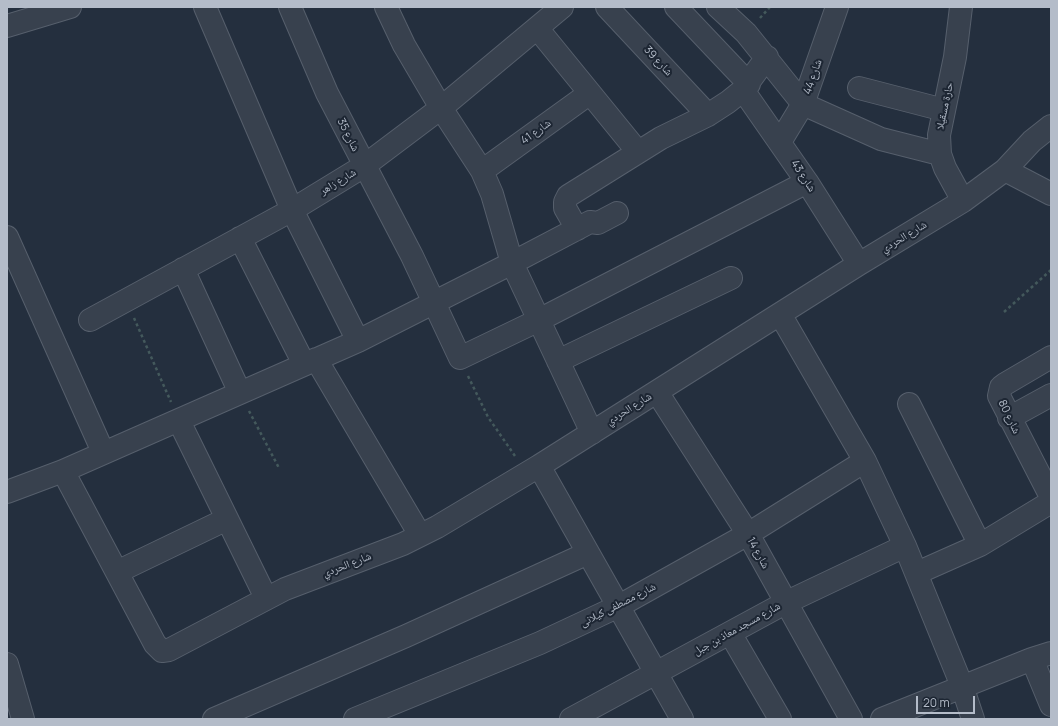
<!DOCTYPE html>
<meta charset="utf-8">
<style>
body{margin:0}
#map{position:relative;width:1058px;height:726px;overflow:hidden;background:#242f3e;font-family:Manrope,sans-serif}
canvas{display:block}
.frame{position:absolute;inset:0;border:8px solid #b4bcc9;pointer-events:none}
.scale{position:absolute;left:916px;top:696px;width:59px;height:18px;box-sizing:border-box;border:2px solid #b4bcc9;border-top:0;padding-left:5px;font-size:12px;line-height:14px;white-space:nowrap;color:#b4bcc9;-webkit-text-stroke:3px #1d2633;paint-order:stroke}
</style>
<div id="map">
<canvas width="1058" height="726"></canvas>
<div class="frame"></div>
<div class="scale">20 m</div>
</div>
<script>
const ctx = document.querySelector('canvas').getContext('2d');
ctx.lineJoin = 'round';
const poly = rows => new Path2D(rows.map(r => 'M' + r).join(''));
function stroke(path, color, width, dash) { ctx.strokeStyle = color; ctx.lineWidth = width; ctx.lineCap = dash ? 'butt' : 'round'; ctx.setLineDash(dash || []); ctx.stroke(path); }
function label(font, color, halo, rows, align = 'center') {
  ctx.font = font + ' Manrope,"Noto Naskh Arabic",sans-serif'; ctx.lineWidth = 4; ctx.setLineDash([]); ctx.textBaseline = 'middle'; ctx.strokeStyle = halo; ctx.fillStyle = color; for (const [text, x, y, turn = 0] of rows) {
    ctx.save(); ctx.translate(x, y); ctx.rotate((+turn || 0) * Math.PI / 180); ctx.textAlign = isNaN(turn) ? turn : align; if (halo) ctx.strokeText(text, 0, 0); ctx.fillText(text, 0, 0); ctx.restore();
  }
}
const minor = poly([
 [205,7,292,210,358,341],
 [290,7,327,93,412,256,460,358,539,320,807,182],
 [386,7,404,45,441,108,482,171,492,194,512,263,592,433],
 [607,7,708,115],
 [676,7,749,84],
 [718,7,746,33,803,104,881,139,940,154],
 [961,7,955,57,939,135,940,154,945,168,963,201],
 [7,26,70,7],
 [537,28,638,152],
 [859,88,944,110],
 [743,90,807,182,859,264],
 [780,142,803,104,837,7],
 [1005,170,1051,194],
 [482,171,590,93],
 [577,229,565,208,565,202,568,196,661,138,708,115,728,102,743,90,767,57],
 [7,237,103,452],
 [240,238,304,364],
 [183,269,240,393],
 [780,314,865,461,905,546,962,686,973,719],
 [90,320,292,210,364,166,441,108,562,7],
 [1051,357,1005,384,1001,387,999,396,1051,497],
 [316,359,420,535],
 [558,361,731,278],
 [657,392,748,534,851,719],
 [909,404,980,545],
 [1009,418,1051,395],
 [179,421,266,598],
 [539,466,682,719],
 [63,471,155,644,162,651,169,650,285,589,403,544,437,527,539,466,859,264,963,201,1005,170,1032,141,1051,126],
 [7,492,63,471,358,341,512,263,590,222,598,223,617,213],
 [117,572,227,519],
 [917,573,980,545,1051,502],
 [730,633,780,719],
 [1032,659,1051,705],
 [7,664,23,719],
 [214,719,406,636,588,553],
 [355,719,540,643,619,606,748,534,865,461],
 [571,719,785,603,905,546],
 [882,719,1032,659,1051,653]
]);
stroke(minor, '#565f6c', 24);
stroke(poly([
 [760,18,770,7],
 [1004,312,1051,270],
 [134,318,171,402],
 [468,376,488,417,515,456],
 [249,411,279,468]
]), '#44595c', 2.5, [3, 3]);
stroke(minor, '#38414e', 22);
label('11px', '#b4bcc9', '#1d2633', [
 ["شارع 39",658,61,47],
 ["شارع 44",813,77,-71],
 ["حارة مسقيلا",945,106,-78],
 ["شارع 41",536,132,-36],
 ["شارع 35",348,135,63],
 ["شارع 43",803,176,57],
 ["شارع زاهر",338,182,-31],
 ["شارع الحردي",904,237,-31],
 ["شارع الحردي",629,409,-32],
 ["شارع 80",1009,417,64],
 ["شارع 14",758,553,61],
 ["شارع الحردي",347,565,-21],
 ["شارع مصطفى كيلانى",618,605,-27],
 ["شارع مسجد معاذ بن جبل",737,629,-29]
]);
</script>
